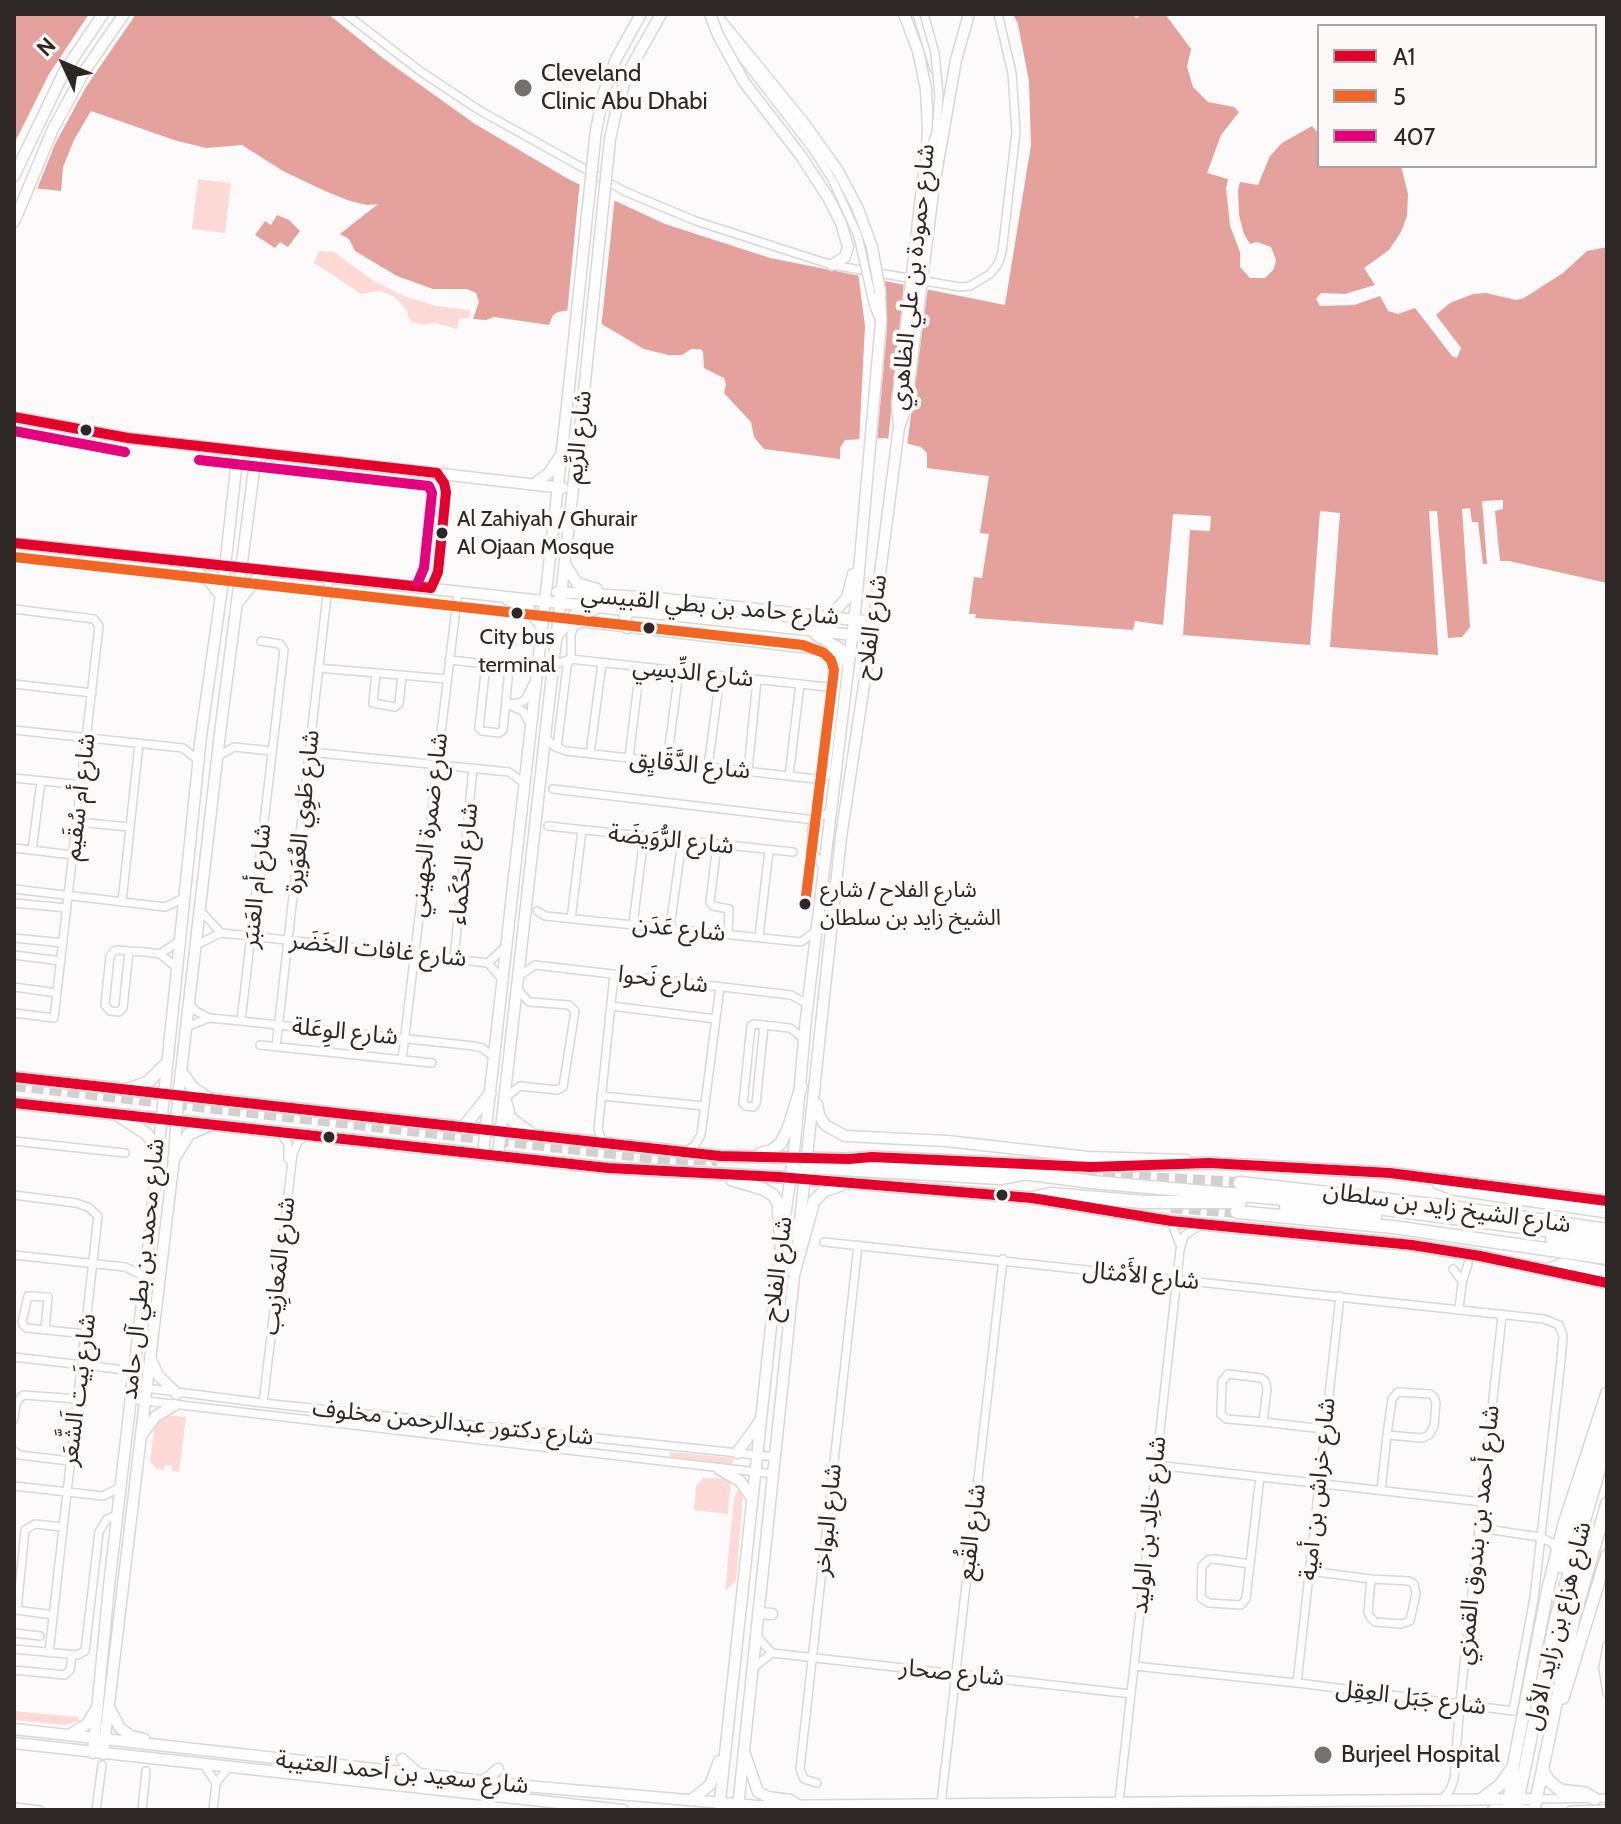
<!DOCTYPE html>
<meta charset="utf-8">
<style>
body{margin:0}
#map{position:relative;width:1621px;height:1824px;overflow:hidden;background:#fcfafa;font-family:Cabin,sans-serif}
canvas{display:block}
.frame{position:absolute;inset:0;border:16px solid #2d2726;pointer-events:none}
.legend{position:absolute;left:1317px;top:24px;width:280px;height:144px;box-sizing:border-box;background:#fdf9f9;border:2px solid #aaa5a5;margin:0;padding:10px 14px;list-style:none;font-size:24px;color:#2d2726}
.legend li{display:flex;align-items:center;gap:16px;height:40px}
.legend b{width:40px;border:2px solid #aaa5a5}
.north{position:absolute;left:24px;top:24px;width:80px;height:80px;-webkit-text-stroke:6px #fdf9f9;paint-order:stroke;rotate:314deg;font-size:22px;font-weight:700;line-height:32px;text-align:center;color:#2d2726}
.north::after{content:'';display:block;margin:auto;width:28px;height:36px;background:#2d2726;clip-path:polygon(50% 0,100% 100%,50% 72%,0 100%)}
</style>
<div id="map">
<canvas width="1621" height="1824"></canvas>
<div class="frame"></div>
<ul class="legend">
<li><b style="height:10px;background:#e4002b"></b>A1</li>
<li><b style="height:10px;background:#f26522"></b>5</li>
<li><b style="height:10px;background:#e5007d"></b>407</li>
</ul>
<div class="north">N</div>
</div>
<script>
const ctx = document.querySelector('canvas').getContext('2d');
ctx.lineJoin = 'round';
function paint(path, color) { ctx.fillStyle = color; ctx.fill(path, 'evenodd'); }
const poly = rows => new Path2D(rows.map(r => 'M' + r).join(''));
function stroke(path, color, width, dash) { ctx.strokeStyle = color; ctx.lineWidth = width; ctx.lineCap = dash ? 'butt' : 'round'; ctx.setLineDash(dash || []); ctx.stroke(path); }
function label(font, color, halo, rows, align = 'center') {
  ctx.font = font + ' Cabin,"Noto Sans Arabic",sans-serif'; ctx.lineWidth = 8; ctx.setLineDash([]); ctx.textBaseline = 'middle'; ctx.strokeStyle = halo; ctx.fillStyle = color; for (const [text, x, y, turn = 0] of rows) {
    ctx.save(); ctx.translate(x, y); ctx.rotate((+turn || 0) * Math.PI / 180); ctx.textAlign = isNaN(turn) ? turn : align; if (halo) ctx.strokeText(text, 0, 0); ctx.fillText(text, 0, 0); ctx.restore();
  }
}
paint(poly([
 [198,179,231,183,225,233,192,229],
 [319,251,334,252,374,281,404,296,436,306,470,310,469,318,459,319,457,329,435,323,423,325,410,321,406,309,393,296,380,291,361,294,314,263],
 [164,1415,186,1417,179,1472,172,1471,172,1466,165,1465,164,1470,156,1469,150,1461,155,1422],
 [670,1452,733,1458,732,1467,670,1458],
 [703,1478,731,1479,728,1514,694,1510,696,1486],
 [740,1486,743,1495,736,1581,725,1591,734,1498],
 [14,1711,78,1717,80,1721,64,1725,14,1720]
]), '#fddad6');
paint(poly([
 [14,14,328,14,384,59,475,124,570,180,665,224,770,258,1005,305,1031,145,1029,81,1018,24,1013,14,1133,14,1136,18,1142,14,1165,14,1191,49,1187,67,1193,87,1208,102,1234,107,1239,112,1221,135,1207,173,1228,179,1226,188,1230,226,1240,252,1240,267,1250,278,1265,278,1274,269,1276,260,1271,247,1257,242,1250,244,1244,234,1239,215,1238,191,1240,182,1258,185,1270,156,1282,143,1312,126,1319,134,1319,166,1401,166,1408,194,1407,216,1401,232,1389,250,1364,268,1375,285,1345,294,1321,293,1316,299,1320,306,1354,305,1380,296,1388,311,1398,314,1415,308,1452,356,1457,358,1461,348,1436,315,1450,303,1473,294,1486,293,1516,300,1524,298,1563,273,1587,251,1607,247,1607,583,1509,561,1500,561,1495,511,1503,509,1503,500,1482,501,1487,564,1483,564,1478,522,1472,522,1470,508,1462,509,1470,627,1462,637,1448,638,1437,511,1429,511,1438,655,1330,647,1340,513,1320,511,1310,645,1183,635,1190,530,1210,531,1211,516,1173,514,1163,625,1135,621,1133,630,975,618,976,614,969,614,974,577,982,578,989,534,980,533,989,476,927,468,927,453,921,447,885,438,845,440,840,448,840,459,764,449,754,437,751,422,724,393,726,384,724,378,704,368,703,351,700,349,691,349,682,355,668,355,644,349,576,309,558,312,553,315,549,325,494,317,486,320,473,319,479,302,476,293,467,289,433,289,397,276,355,251,349,239,340,234,378,204,367,205,350,201,325,191,283,171,242,145,207,148,177,141,91,111,74,140,63,167,61,191,14,186],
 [277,215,289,220,300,231,288,247,280,242,275,248,255,235,265,221,271,225]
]), '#e5a19b');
paint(poly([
 [89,14,136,14,86,87,55,144,36,192,14,190,14,144,49,74],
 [580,180,615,196,601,330,575,313,567,314],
 [858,273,883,278,886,298,887,329,877,442,859,442,865,326],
 [904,282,928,287,907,446,888,442]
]), '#fcfafa');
stroke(poly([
 [14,1085,657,1158,717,1160],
 [1067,1174,1240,1183],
 [1171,1207,1237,1212]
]), '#d3d0d0', 12, [12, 6]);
const street = poly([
 [346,14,420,71,479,110,626,192,696,221,832,265,960,287,970,286,990,274,998,264,1002,252,1016,132,1012,73,998,14],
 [917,14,934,69],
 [719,28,812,148,832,179],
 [14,609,94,619,99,626,54,1018,14,1013],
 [449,660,507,666,509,669,503,730,499,733,482,731,479,728,486,664],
 [553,665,570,659,836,688],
 [318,668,447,679],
 [376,673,373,703,395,707,399,704,402,675],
 [14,684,92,693],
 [506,704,519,703,525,700,533,684],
 [508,705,523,711,530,725],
 [14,730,183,748,199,761],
 [545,737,554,746,566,751,816,779,828,774],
 [557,748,567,666,571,657,571,634,575,625,583,623,832,652,839,662,826,776],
 [310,752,509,772,524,783],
 [590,754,602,663],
 [217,757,234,747,272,751],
 [629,758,640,667],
 [667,762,679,671],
 [708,767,720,676],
 [748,771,757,680],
 [789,776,800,684],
 [14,778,82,785],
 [553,789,815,820],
 [78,822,129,827],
 [548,826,793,852],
 [717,845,710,902,713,906,729,909,728,933],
 [14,848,73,855],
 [32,850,41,781],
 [824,867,811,851,812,828,817,818,832,811],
 [14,889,165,907,184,898],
 [122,902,139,744],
 [14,903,67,908],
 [200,910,221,933],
 [537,911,545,916,801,942,816,931],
 [571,919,582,830],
 [633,924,644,837],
 [670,927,682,841],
 [759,937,769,850],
 [14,938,63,943],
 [196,945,221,933,251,936,488,963,502,979],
 [129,951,123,1008,119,1012,110,1011,105,1005,110,956,114,951,118,950,129,951,145,952,160,954,176,967],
 [160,954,179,941],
 [14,955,61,961],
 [454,959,473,768],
 [488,963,505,947],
 [519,976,535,965,791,995,809,1005],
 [14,987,57,993],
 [189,1003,196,1011,209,1018],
 [611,1006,716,1019],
 [241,1021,284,650,280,644,261,641],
 [764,1025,756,1104,753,1107,746,1106,743,1103,751,1026,754,1024,790,1028,805,1040],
 [186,1027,209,1018,241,1021,474,1046,482,1048,494,1057],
 [260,1045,432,1063],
 [276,1047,329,577],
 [402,1060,458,591],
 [601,1096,705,1106],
 [506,1097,520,1086,557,1090,563,1087,575,1011,569,1005,529,1002,517,989],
 [281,1133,288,1144,288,1159],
 [14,1141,125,1153],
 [603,1142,598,1130,614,975],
 [684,1152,694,1146,701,1135,720,987],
 [14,1195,76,1203,88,1207,98,1216,49,1653],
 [1171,1221,1180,1245],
 [824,1242,1544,1319,1559,1325,1563,1336,1561,1360,1534,1598,1513,1711,1306,1684,1134,1666],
 [14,1255,125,1267,144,1276],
 [1453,1269,1462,1281],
 [1459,1310,1462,1283,1468,1264],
 [45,1330,48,1297,28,1296,22,1322,24,1326,27,1328,86,1334],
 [14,1357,117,1369],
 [1228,1374,1261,1378,1265,1381,1267,1389,1263,1422,1227,1419,1221,1415,1222,1381,1228,1374],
 [130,1386,263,1403,776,1457],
 [1398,1392,1430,1394,1434,1397,1436,1403,1434,1426,1429,1435,1422,1438,1387,1435,1392,1399,1398,1392],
 [129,1399,774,1474],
 [263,1403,293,1153,298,1142,305,1136],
 [14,1419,16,1403,23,1395,78,1399],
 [1263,1422,1324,1429],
 [14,1451,19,1455,70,1461],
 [1156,1465,1482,1502],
 [14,1486,103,1496,119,1488],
 [1381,1490,1387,1435],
 [1479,1528,1540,1537,1552,1543,1557,1551],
 [1214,1559,1250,1564,1246,1599,1241,1605,1209,1603,1201,1598,1202,1566,1208,1560,1214,1559],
 [1250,1564,1260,1477],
 [1309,1571,1371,1579],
 [1371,1579,1409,1581,1414,1584,1416,1593,1410,1621,1401,1624,1375,1622,1371,1618,1368,1613,1371,1579],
 [16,1610,53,1615],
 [17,1610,25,1530,35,1524,62,1527],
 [14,1633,40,1636],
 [756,1636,772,1653,1131,1694],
 [1607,1645,1603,1668,1607,1693],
 [14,1649,77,1655,85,1651,99,1532,107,1519,117,1515],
 [753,1668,772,1653],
 [14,1670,65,1675,70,1670,72,1655],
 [1297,1683,1340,1296],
 [204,1765,216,1783],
 [817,1783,804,1779,800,1769,858,1245],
 [1442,1799,1450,1790,1454,1779,1460,1703,1502,1316],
 [1537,1799,1607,1798],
 [1119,1802,1180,1250,1184,1236,1200,1225],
 [941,1804,1003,1259],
 [14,1807,40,1810],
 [96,1810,102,1765],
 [142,1810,146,1771],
 [213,1810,216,1783,228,1768],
 [1571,1810,1607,1809]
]);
const secondary = poly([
 [715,14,803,122,838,171],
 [904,14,918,51,926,89,928,130,926,160],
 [956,60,969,14],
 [596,130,604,92,616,59,641,14],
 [610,139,618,102,629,71,661,14],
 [14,176,64,72,103,14],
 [829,199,841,223,848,247,845,257,832,265],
 [14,222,53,129,84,72,124,14],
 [14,417,128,438,563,488],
 [534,484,549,473,560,456],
 [14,543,871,637],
 [183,562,209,581,221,596],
 [565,564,577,583,597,589],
 [557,592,656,598,874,622],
 [508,600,529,609,541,626],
 [239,601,264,570],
 [829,617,847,598,853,574],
 [627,628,625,616,632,610],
 [816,635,841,649,846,662],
 [557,636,576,613,594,610],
 [817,1104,819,1115,825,1125,845,1136,947,1141,1088,1157,1186,1160],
 [483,1154,569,387],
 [498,1155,584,391],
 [789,1178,796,1171,806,1168,1001,1179,1027,1174],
 [797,1250,841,837,875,612,899,427],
 [150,1358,158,1375,177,1394],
 [143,1433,156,1416,175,1405],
 [737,1453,760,1421],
 [719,1469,740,1481,752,1498],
 [758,1613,772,1614],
 [110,1709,120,1728,131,1736,144,1739],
 [14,1729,537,1787,758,1806,1537,1799],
 [71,1734,87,1724,96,1709],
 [14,1743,623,1810],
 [93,1753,109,1586,148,1251,201,736,225,567,238,451],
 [103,1754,174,1158,178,1098,220,733,256,454],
 [745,1754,758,1792,768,1797,790,1800,798,1805],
 [402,1759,419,1774],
 [484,1781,498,1769],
 [691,1800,710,1785,719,1761],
 [738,1807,795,1266],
 [719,1810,773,1308,795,1142,806,1018,856,604,881,322],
 [1493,1810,1530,1810]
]);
const primary = poly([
 [181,1072,192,1087,209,1099],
 [14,1077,720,1156,849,1159,872,1157,1091,1167,1209,1163,1390,1173,1607,1201],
 [129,1089,148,1082,166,1064],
 [505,1099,510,1118,529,1132],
 [14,1103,608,1168,779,1177,1032,1198,1171,1221,1412,1245,1480,1256,1607,1283],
 [119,1116,147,1134,157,1150],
 [463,1128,490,1094],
 [761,1153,771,1151,781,1143,789,1126,801,1087],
 [174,1158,189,1134,209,1125],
 [732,1180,763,1189,773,1195,778,1203,781,1246],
 [1438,1183,1453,1189,1607,1212],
 [1549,1269,1562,1264,1607,1272],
 [794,1273,814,1201,824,1191,841,1185],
 [1562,1567,1577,1513,1607,1423],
 [1563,1698,1607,1555],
 [1543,1771,1549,1781,1560,1790,1585,1793,1595,1799],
 [1483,1798,1500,1785,1510,1771],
 [1508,1810,1513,1767,1548,1588,1564,1524,1607,1393],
 [1516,1810,1556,1617,1607,1444],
 [1534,1810,1574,1618,1607,1503]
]);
const highway = poly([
 [849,1159,870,1163,1007,1171,1092,1182,1355,1205,1607,1238],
 [1240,1183,1451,1207,1607,1230],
 [1032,1198,1051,1194,1144,1202,1240,1202],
 [1286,1207,1375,1216],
 [1237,1212,1393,1227,1607,1258],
 [1552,1239,1607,1248]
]);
stroke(street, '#dcd7d7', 10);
stroke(secondary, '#dcd7d7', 13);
stroke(primary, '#dcd7d7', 14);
stroke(highway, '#dcd7d7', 15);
stroke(street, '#fffefe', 7);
stroke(secondary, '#fffefe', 10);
stroke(primary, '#fffefe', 11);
stroke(highway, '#fffefe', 12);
const streetBridge = poly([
 [924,14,935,53,939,96,936,132,924,170],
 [832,179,858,236,874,307,880,320]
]);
const secondaryBridge = poly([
 [710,14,718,35,744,82,801,156,829,199],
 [838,171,858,209,872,247,880,291,881,322],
 [569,387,596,130],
 [584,391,610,139],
 [899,427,906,408,934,185,956,60],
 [899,427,897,404,924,170]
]);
stroke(streetBridge, '#dcd7d7', 10, []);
stroke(secondaryBridge, '#dcd7d7', 13, []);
stroke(streetBridge, '#fffefe', 7);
stroke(secondaryBridge, '#fffefe', 10);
stroke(poly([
 [14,417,128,438,437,473],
 [14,543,431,588],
 [431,588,438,572,446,492,444,483,437,473],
 [14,1077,720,1156,849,1159,872,1157,1091,1167,1209,1163,1390,1173,1607,1201],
 [14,1103,608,1168,779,1177,1032,1198,1171,1221,1412,1245,1480,1256,1607,1283]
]), '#e4002b', 10);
stroke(poly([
 [14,557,803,645,824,653,831,660,834,670,805,904]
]), '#f26522', 10);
stroke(poly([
 [14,431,125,452],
 [199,460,429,486,432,493,424,568,418,582]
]), '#e5007d', 10);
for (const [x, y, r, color] of [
 [523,88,10,"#757170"],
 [86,430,7,"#2d2726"],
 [442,533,7,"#2d2726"],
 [517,613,7,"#2d2726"],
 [649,628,7,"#2d2726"],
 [805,904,7,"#2d2726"],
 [329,1137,7,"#2d2726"],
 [1002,1195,7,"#2d2726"],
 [1323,1755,10,"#757170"]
]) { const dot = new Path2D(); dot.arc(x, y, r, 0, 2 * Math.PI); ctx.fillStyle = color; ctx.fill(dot); stroke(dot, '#fdf9f9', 3); }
label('22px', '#2d2726', '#fdf9f9', [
 ["Al Zahiyah / Ghurair",457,520],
 ["Al Ojaan Mosque",457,548],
 ["City bus",517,638,"center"],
 ["terminal",517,666,"center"],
 ["شارع الفلاح / شارع",820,891],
 ["الشيخ زايد بن سلطان",820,919]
], 'left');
label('24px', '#2d2726', '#fdf9f9', [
 ["Cleveland",541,74],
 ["Clinic Abu Dhabi",541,102],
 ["Burjeel Hospital",1341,1755]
], 'left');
label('24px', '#2d2726', '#fdf9f9', [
 ["شارع حمودة بن علي الظاهري",913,277,-84],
 ["شارع الرِّيم",579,437,-84],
 ["شارع حامد بن بطي القبيسي",710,606,5],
 ["شارع الفلاح",872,627,-82],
 ["شارع الدِّبسِي",693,673,6],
 ["شارع الدَّقَايِق",690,765,6],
 ["شارع أم سُقَيم",80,797,-83],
 ["شارع طَوِي العُوَيرة",303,812,-84],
 ["شارع ضمرة الجهيني",429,825,-83],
 ["شارع الرُّوَيضَة",671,840,6],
 ["شارع الحُكَماء",464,864,-84],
 ["شارع أم العَنبَر",257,886,-84],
 ["شارع عَدَن",679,929,6],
 ["شارع غافات الخَضَر",378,950,6],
 ["شارع نَحوا",663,980,7],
 ["شارع الوِعَلة",345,1032,6],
 ["شارع الشيخ زايد بن سلطان",1447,1208,8],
 ["شارع المَعازِيب",279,1266,-83],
 ["شارع محمد بن بطي آل حامد",143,1269,-84],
 ["شارع الفلاح",778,1269,-83],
 ["شارع الأَمْثال",1141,1276,6],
 ["شارع بَيت اَلشَّعَر",79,1390,-83],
 ["شارع دكتور عبدالرحمن مخلوف",453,1423,6],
 ["شارع خراش بن أمية",1318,1489,-84],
 ["شارع البواخر",828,1520,-84],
 ["شارع خالِد بن الوليد",1149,1525,-84],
 ["شارع القُبع",972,1532,-83],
 ["شارع أحمد بن بندوق القمزي",1478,1535,-84],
 ["شارع هزاع بن زايد الأول",1558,1626,-76],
 ["شارع صحار",952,1673,6],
 ["شارع جَبَل العِقِل",1411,1698,7],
 ["شارع سعيد بن أحمد العتيبة",402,1773,6]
]);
</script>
